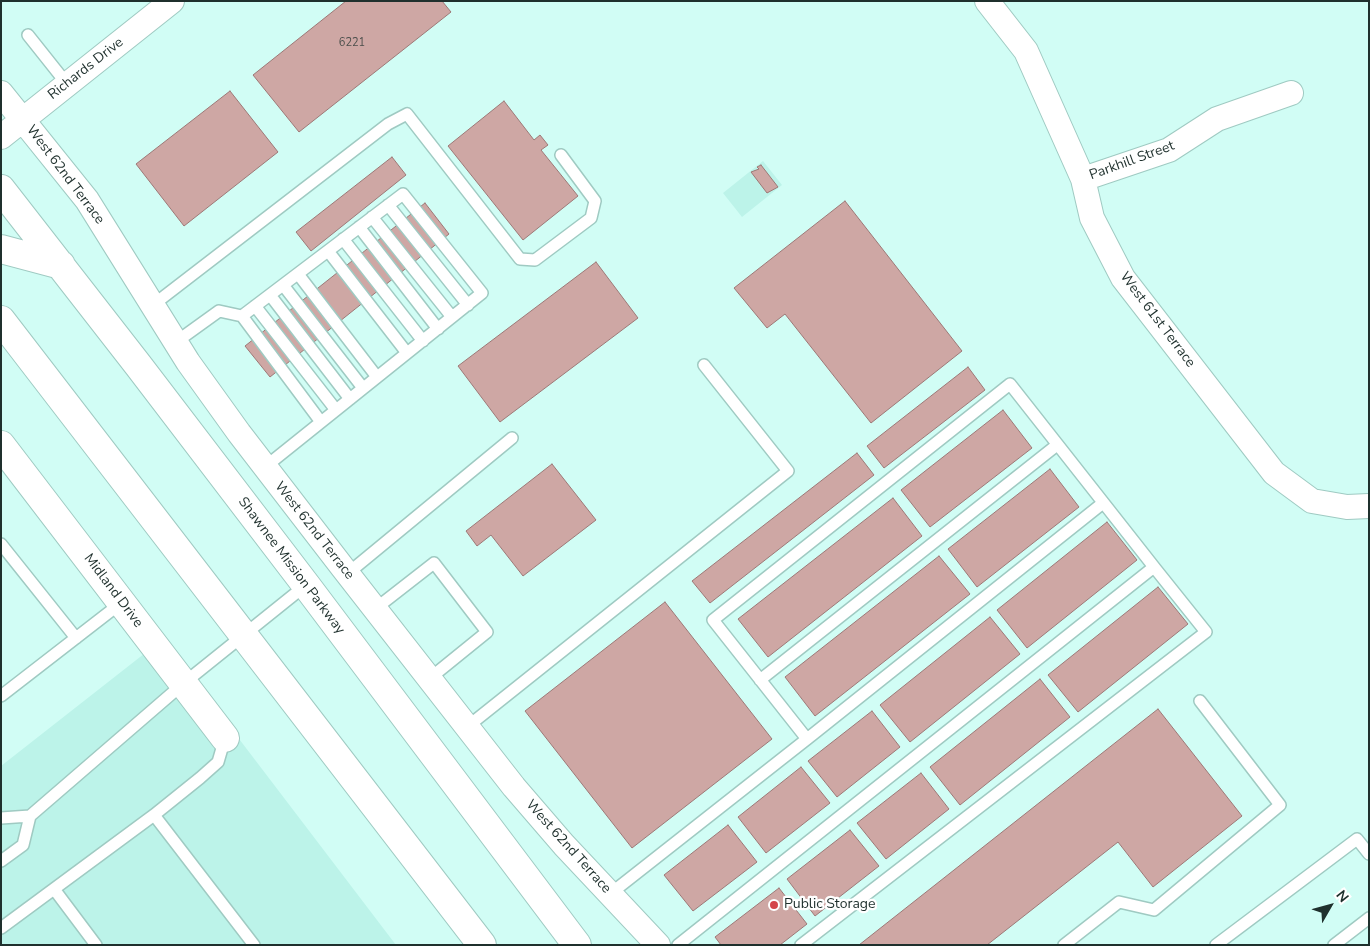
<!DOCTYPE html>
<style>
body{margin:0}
#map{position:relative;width:1370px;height:946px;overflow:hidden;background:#d1fdf5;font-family:"Nunito Sans",sans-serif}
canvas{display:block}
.frame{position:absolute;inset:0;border:2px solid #1f302d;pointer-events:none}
.north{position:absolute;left:1305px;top:881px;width:50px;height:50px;-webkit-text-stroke:4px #fff;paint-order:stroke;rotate:52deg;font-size:14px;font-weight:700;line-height:20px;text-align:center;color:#1f302d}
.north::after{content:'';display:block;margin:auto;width:18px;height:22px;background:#1f302d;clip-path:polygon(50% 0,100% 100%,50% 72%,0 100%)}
</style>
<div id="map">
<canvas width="1370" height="946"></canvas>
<div class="frame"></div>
<div class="north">N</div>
</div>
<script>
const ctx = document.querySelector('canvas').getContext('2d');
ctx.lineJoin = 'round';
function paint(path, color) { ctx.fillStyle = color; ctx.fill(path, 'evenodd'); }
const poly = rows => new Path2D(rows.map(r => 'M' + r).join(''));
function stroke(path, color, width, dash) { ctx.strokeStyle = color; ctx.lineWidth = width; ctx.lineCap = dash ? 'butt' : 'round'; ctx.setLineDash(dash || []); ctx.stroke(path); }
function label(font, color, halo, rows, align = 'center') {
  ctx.font = font + ' "Nunito Sans",sans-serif'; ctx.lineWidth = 4.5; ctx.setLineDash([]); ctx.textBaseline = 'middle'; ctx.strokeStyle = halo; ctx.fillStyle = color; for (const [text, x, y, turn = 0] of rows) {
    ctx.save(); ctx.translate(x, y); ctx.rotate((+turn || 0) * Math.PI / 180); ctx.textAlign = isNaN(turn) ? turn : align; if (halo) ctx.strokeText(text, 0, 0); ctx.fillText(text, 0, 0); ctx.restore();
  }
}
paint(poly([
 [763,161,782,185,742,217,723,193],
 [163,639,396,945,1,945,1,766]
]), '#bcf3e9');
const building = poly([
 [346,1,442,1,451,12,299,132,253,75,346,1],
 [230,91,278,152,184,226,136,164,230,91],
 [504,101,534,140,540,135,548,145,541,150,578,196,523,240,448,146,504,101],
 [392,157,406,175,311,251,296,232,392,157],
 [761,165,778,187,767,193,751,172,759,169,757,167,761,165],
 [845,201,962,351,871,423,785,314,767,328,734,288,845,201],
 [425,203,449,234,270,377,245,346,425,203],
 [596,262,638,318,500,422,458,366,596,262],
 [968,367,985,390,884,468,867,446,968,367],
 [1003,410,1032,448,930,527,901,490,1003,410],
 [857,453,874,475,710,603,692,581,857,453],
 [552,464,596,520,523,576,491,535,477,546,466,531,552,464],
 [1050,469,1079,507,977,587,948,549,1050,469],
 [893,498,922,536,768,657,738,619,893,498],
 [1107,522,1137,560,1027,648,997,610,1107,522],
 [939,556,970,594,815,716,785,677,939,556],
 [1158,587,1188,624,1078,712,1048,675,1158,587],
 [665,602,772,739,632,848,525,711,665,602],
 [990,617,1020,654,910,742,880,705,990,617],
 [1040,679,1070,717,960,805,930,767,1040,679],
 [1158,709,1242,816,1153,887,1118,842,987,945,859,945,1158,709],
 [872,711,900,747,837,797,808,761,872,711],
 [801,767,830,803,766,853,738,817,801,767],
 [921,773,949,809,886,859,857,823,921,773],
 [728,825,757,862,693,911,664,875,728,825],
 [850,830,879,866,815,916,787,879,850,830],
 [779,888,807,924,780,945,721,945,715,937,779,888]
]);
paint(building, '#cea7a4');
stroke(building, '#9d7876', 1);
const service = poly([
 [28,35,67,84],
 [388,205,468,305],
 [372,217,452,317],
 [359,227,438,329],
 [343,239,423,341],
 [328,251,407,353],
 [298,274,377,377],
 [283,285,363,388],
 [270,295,350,399],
 [153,305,388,124,407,114,520,259,535,260,591,218,595,201,561,155],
 [255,306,336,410],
 [242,316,321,422],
 [176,342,219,311,242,316,403,194,482,293,265,467],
 [1,544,76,638],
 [347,574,512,438],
 [375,609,434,563,487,632,429,679],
 [760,680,1057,445],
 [1,696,121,603],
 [467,727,788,471,704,365],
 [807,739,1103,503],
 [154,815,254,945],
 [1,818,30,816],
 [1,861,23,845,30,816,184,683,306,585],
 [54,889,96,945],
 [610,894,807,739,713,620,1010,384,1154,567],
 [1,928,154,815,200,778,218,762,225,738],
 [678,945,1154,567,1206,632,801,945],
 [1064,945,1119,902,1154,910,1280,805,1200,701],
 [1216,945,1357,839,1369,854],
 [1334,945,1369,918]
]);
const minor = poly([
 [987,1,1026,51,1083,179,1092,218,1123,278,1274,473,1312,501,1347,507,1369,506],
 [1,93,87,200,188,362,239,433,343,568,514,787,564,845,658,945],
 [1,137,172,1],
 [1083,179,1169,150,1217,119,1291,93]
]);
const tertiary = poly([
 [1,445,225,738]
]);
const trunk = poly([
 [1,189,138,365,306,585,577,945],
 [1,249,61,265],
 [1,320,482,945]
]);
stroke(service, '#9fcac2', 14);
stroke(minor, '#9fcac2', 26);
stroke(tertiary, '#9fcac2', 30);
stroke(trunk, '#9fcac2', 30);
stroke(service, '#fff', 11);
stroke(minor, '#fff', 24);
stroke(tertiary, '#fff', 28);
stroke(trunk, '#fff', 28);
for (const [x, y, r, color] of [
 [774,905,5,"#d4454a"]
]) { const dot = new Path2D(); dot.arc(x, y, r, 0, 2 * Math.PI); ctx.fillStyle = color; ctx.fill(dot); stroke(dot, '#fff', 2); }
label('11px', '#4b4e4b', null, [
 ["6221",352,43]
]);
label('14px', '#1f302d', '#fff', [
 ["Richards Drive",86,69,-38],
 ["Parkhill Street",1132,161,-20],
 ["West 62nd Terrace",65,175,53],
 ["West 61st Terrace",1157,320,53],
 ["West 62nd Terrace",314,531,52],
 ["Shawnee Mission Parkway",291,566,53],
 ["Midland Drive",113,591,53],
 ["West 62nd Terrace",568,847,48]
]);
label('14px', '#1f302d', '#fff', [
 ["Public Storage",784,905]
], 'left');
</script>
